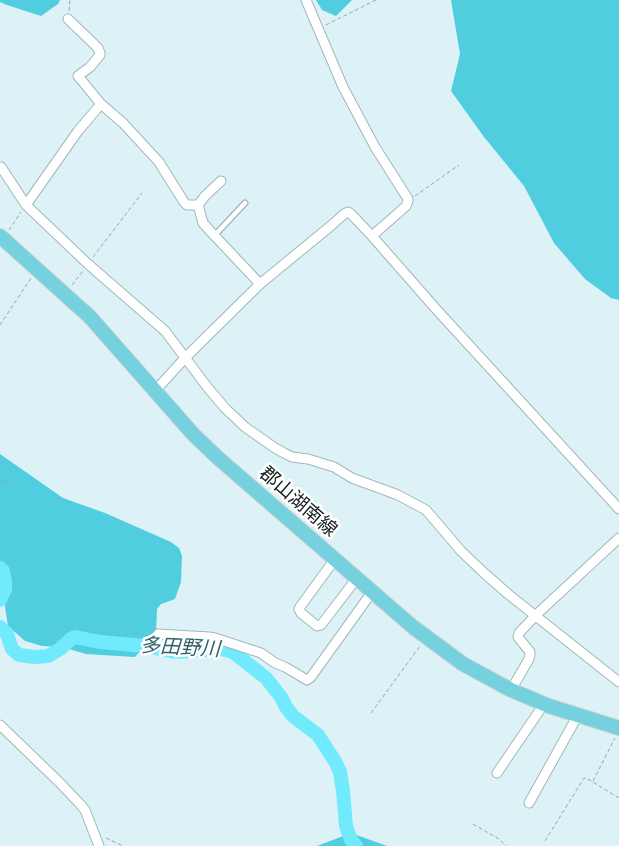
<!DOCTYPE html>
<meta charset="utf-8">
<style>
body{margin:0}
canvas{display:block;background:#dcf2f6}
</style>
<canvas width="619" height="846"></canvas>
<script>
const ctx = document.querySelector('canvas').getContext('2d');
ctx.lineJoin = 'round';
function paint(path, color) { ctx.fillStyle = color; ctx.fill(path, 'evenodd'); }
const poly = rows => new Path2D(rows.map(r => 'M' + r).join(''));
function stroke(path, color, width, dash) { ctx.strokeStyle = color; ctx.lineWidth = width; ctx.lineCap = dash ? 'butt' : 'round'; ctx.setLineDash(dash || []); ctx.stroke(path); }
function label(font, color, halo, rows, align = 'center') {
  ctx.font = font + ' Karla,"Noto Sans JP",sans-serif'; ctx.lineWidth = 5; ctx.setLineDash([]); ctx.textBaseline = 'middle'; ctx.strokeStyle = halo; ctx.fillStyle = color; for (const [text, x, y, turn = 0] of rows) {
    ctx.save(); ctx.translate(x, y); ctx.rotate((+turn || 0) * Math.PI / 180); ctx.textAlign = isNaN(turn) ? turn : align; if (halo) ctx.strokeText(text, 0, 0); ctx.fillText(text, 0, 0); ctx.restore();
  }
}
paint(poly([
 [0,0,60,0,58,4,41,16,7,5,0,2],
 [316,0,352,0,336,16,322,10],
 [451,0,619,0,619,300,611,298,585,279,554,243,524,186,484,137,451,91,460,54],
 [0,454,63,498,105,513,171,542,179,548,182,556,181,582,175,599,161,604,157,609,156,633,135,657,86,654,62,647,42,646,25,641,8,626,5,607,5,585,0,579],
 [351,833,387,846,317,846]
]), '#51cde0');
stroke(poly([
 [0,568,3,571,5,582,5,589,0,600],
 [0,627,7,634,12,649,19,655,34,657,48,656,60,649,71,639,75,637,100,642,145,646,175,652,222,649,233,652,266,678,281,697,286,707,293,716,318,735,336,763,340,772,343,791,346,826,351,840,356,846]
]), '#71eafd', 14);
const lane = poly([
 [214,236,245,203]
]);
const street = poly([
 [306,0,343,87,375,147,408,199,408,201,406,206,372,236],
 [68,19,98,48,100,53,100,55,90,67,78,76,101,104,123,123,159,162,184,202,187,205,198,205],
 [1,167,26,205,88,264,165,331,208,388,225,408,245,427,275,448,284,453,292,457,308,459,334,467,352,478,398,495,426,510,461,551,483,572,508,594,619,682],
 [221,181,205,196,198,205,203,223,211,232,260,284],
 [26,205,78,131,101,104],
 [155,391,185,358,260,284,333,224,344,214,348,212,351,214,372,236,436,309,619,509],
 [335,559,300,607,299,609,301,613,317,626,321,625,357,578],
 [158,634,209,637,215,638,261,653,275,663,285,667,307,680,311,677,372,592],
 [511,690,529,659,530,654,530,652,518,637,519,633,537,614,619,538],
 [0,725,59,782,80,804,85,810,99,846],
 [497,773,544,704],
 [529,803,578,715]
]);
const primary = poly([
 [0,236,90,317,193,434,218,458,413,627,463,664,511,690,549,706,619,728]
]);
stroke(lane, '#a1b7ba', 7);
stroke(street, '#a1b7ba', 11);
stroke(primary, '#d1d2d2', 16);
stroke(poly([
 [69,11,70,0],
 [326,25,376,0],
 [415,196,459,165],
 [9,230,21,212],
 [93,257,142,193],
 [72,285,83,271],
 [0,325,31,278],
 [0,480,13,484],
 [371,713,420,646],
 [593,781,615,738],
 [473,824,499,839,506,846],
 [106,838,123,846],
 [545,841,584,778,588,779,619,798]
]), '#96a7a9', 1, [4, 2.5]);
stroke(lane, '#fff', 4.5);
stroke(street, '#fff', 9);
stroke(primary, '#75d1dd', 14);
label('19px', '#171f20', '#fff', [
 ["郡山湖南線",298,502,41]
]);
label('italic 20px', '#2d6169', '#fff', [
 ["多田野川",180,648,3]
]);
</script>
